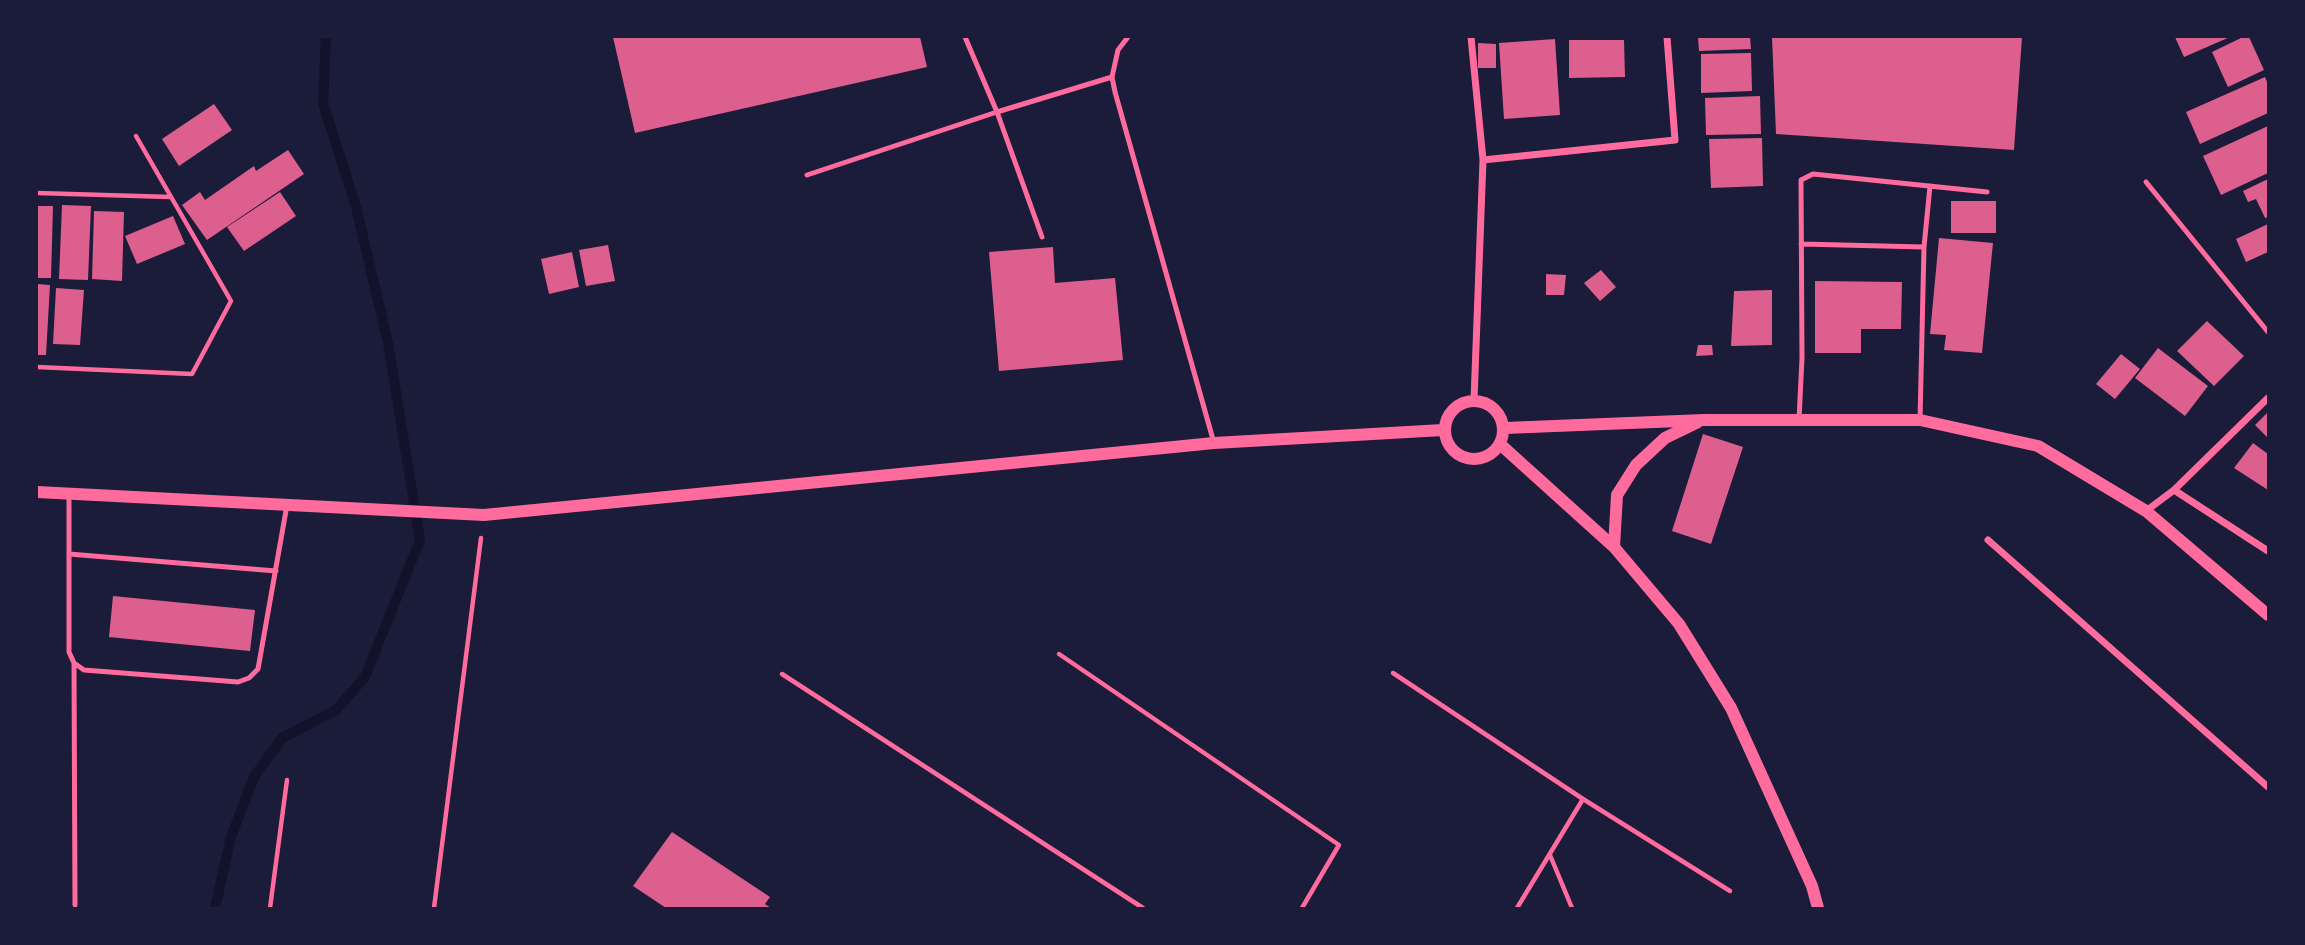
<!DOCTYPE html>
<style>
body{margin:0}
#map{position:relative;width:2305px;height:945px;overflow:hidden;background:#1b1b3a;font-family:Helvetica,sans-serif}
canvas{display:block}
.frame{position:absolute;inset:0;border:38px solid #1b1b3a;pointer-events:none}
</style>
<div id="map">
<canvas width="2305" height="945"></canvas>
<div class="frame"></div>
</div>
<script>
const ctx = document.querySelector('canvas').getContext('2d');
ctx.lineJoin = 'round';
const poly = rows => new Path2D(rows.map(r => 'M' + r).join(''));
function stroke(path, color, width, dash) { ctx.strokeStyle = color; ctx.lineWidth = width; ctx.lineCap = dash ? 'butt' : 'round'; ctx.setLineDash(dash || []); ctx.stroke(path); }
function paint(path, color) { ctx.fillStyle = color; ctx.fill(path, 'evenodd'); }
stroke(poly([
 [215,908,231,837,254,777,282,738,336,710,365,677,420,540,388,343,356,207,323,103,326,37]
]), '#12122b', 10);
paint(poly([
 [613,37,920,37,927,67,635,133],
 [1698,37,1750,37,1751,49,1699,51],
 [1772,37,2022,37,2014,150,1776,134],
 [2175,37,2230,37,2184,57],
 [2243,37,2249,37,2264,70,2228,87,2212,52],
 [1555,39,1560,115,1504,119,1499,43],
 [1569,40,1624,40,1625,77,1569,78],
 [1478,43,1496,44,1496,68,1478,68],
 [1751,53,1752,91,1701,93,1701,54],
 [2265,77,2268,84,2268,113,2200,144,2186,112],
 [1760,96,1761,134,1706,135,1705,98],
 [214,104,232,130,179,166,162,139],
 [2268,126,2268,173,2221,195,2203,156],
 [1762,138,1763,186,1711,188,1709,139],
 [288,150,304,174,207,240,182,205,200,192,205,200,254,166,256,171],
 [2268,179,2268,217,2265,218,2256,199,2248,202,2243,191],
 [280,192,296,216,244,251,227,227],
 [1951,201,1996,201,1996,233,1951,233],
 [62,205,91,206,88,280,59,279],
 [37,206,53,206,51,278,37,278],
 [94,211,124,212,122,281,92,279],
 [173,216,185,244,137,264,125,236],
 [2268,224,2268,252,2246,262,2236,239],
 [1939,238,1993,243,1982,353,1944,350,1946,335,1930,334],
 [608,245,615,281,586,286,579,250],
 [1053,247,1055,283,1115,278,1123,360,999,371,989,252],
 [572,252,579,287,549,294,541,259],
 [1601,270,1616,287,1600,301,1584,283],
 [1546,274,1566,275,1564,295,1546,295],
 [1815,281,1902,282,1901,329,1861,329,1861,353,1815,353],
 [37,284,50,285,46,355,37,355],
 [56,288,84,290,80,345,53,344],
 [1772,290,1772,345,1731,346,1734,291],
 [2207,321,2244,356,2214,386,2177,351],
 [1698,345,1712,345,1713,355,1696,356],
 [2158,348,2208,386,2185,416,2135,378],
 [2121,354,2140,369,2115,399,2096,384],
 [2268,412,2268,438,2255,425],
 [1703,434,1743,447,1711,544,1672,531],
 [2253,443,2268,454,2268,490,2234,468],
 [113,596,255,610,250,651,109,637],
 [672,832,770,897,765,904,771,908,666,908,633,886]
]), '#dd5f8e');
stroke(poly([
 [37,193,171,197],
 [37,367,192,374,231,301,136,136],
 [1059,654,1339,845,1302,908],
 [1393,673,1583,799,1517,908],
 [782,674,1143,908],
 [1583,799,1730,891],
 [1550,855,1572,908],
 [270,908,287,780],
 [434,908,481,538]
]), '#ff6b9d', 4.5);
stroke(poly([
 [965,37,997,112,1042,237],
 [1128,37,1118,50,1112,77,1115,92,1214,443],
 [807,175,997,112,1112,77],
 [2146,182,2268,332],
 [1801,244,1924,247],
 [1799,420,1802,358,1801,180,1813,174,1987,192],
 [1920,420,1924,247,1930,186],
 [69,493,69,652,74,663,84,670,238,682,249,678,258,669,287,505],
 [69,554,276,571],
 [74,663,75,905]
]), '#ff6b9d', 5);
stroke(poly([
 [1471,37,1483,160,1474,400],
 [1483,160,1675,140,1667,37],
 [2174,490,2268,551],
 [2146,511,2174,490,2268,398],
 [1988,540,2268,787]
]), '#ff6b9d', 7);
stroke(poly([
 '1445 430a29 29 0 1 1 58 0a29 29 0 1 1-58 0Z',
 [1505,428,1704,420,1920,420,2038,446,2146,511,2268,615],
 [1501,445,1614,547,1679,624,1731,708,1812,886,1818,908],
 [37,492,484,515,1214,443,1443,430],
 [1614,547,1617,495,1636,465,1665,438,1698,422]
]), '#ff6b9d', 12);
</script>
